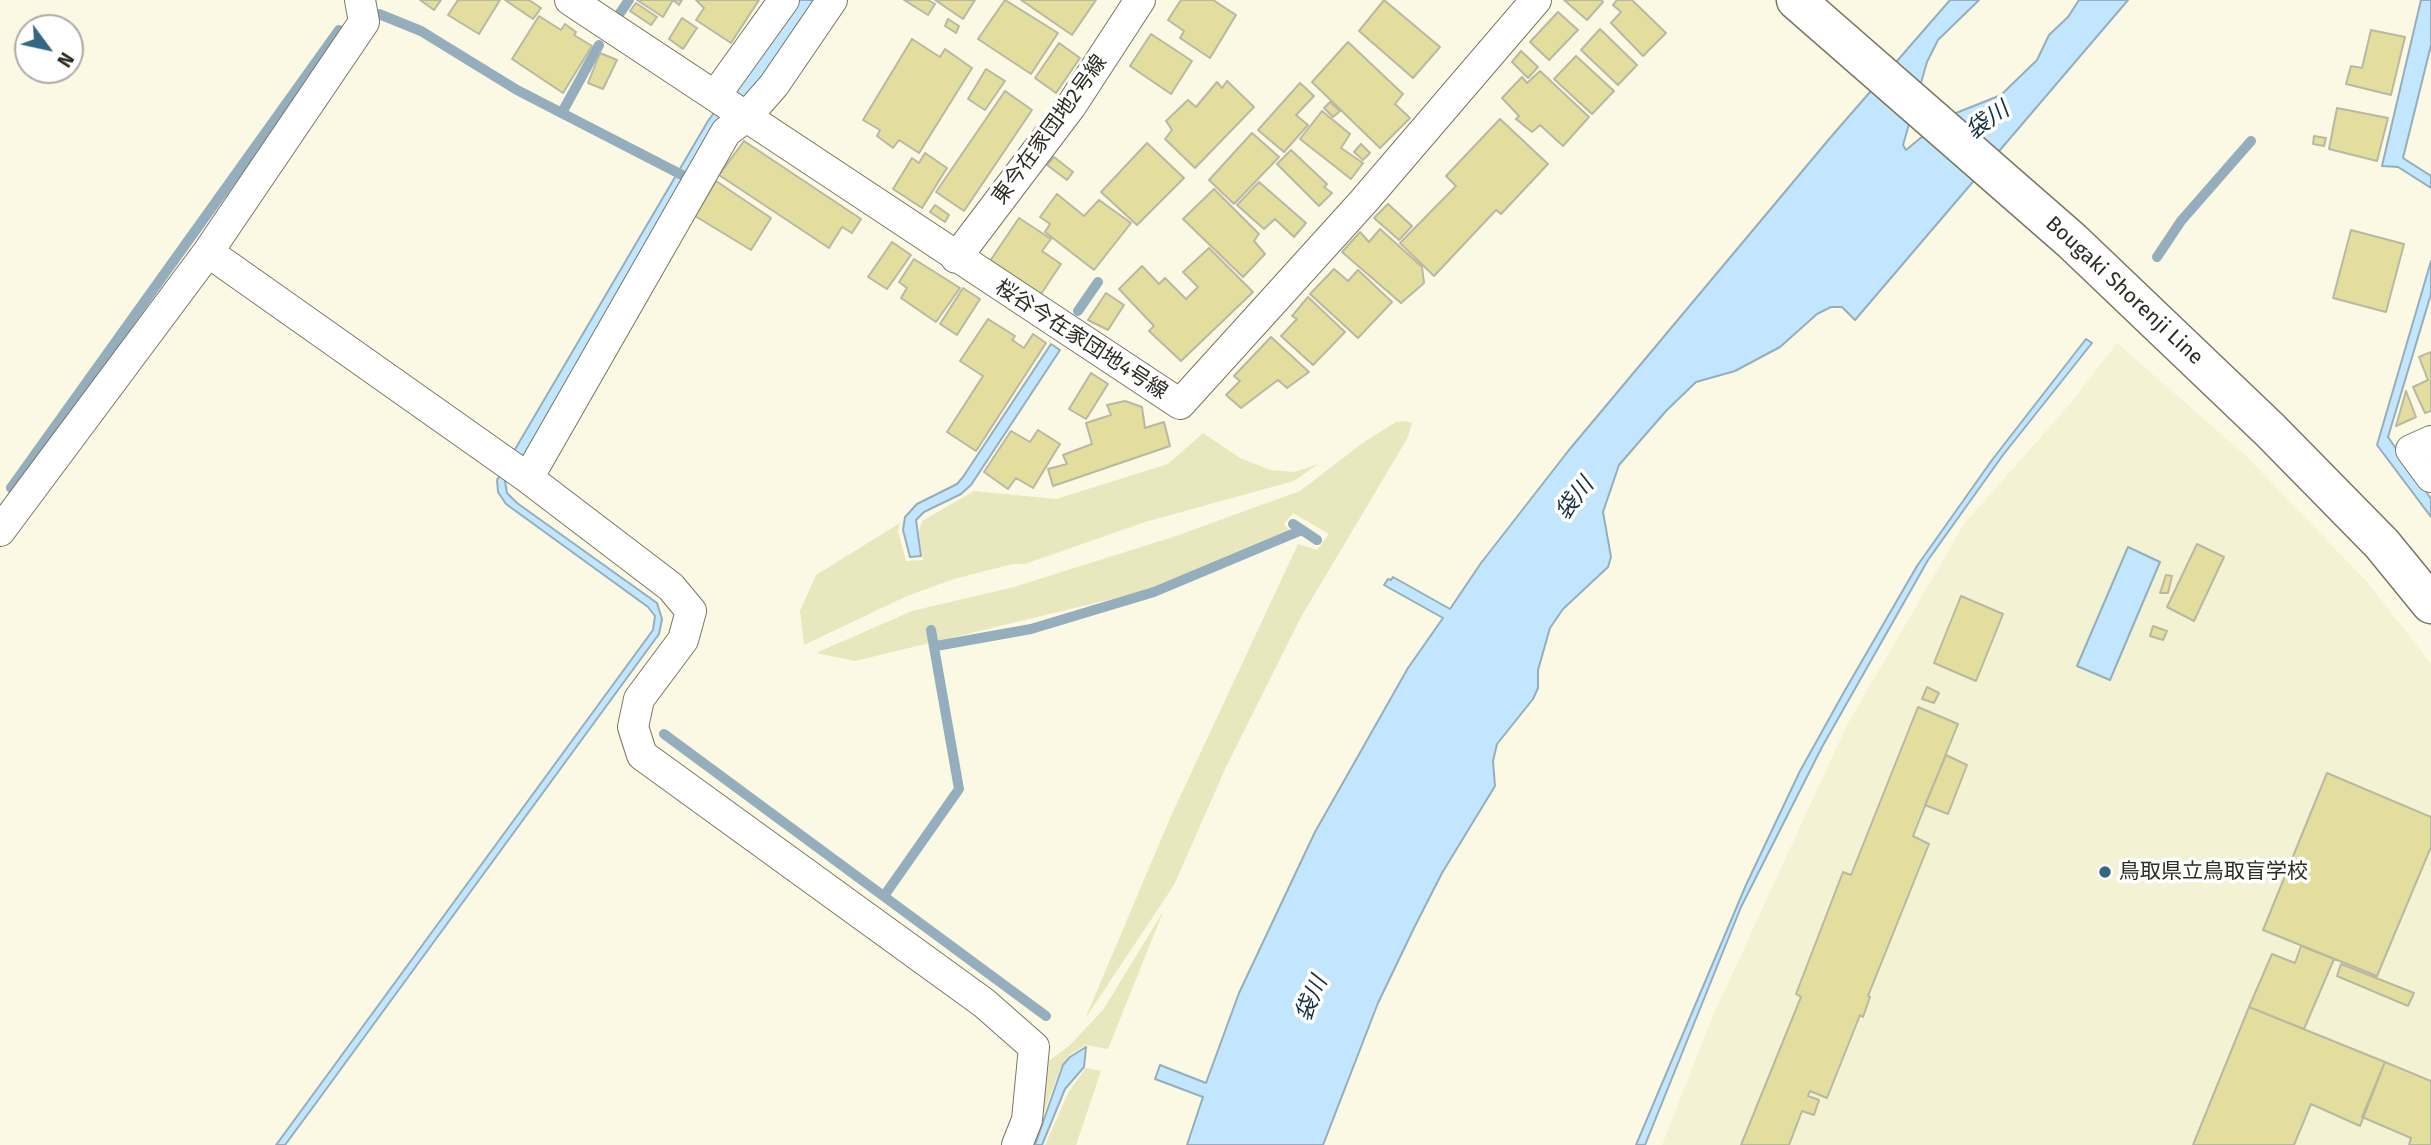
<!DOCTYPE html>
<meta charset="utf-8">
<style>
body{margin:0}
#map{position:relative;width:2431px;height:1145px;overflow:hidden;background:#fbf9e3;font-family:"Fira Sans",sans-serif}
canvas{display:block}
.north{position:absolute;left:14px;top:14px;width:70px;height:70px;box-sizing:border-box;background:#fff;border:2px solid #ababa7;border-radius:50%;rotate:123deg;font-size:19px;font-weight:700;line-height:28px;text-align:center;color:#2d2d24}
.north::after{content:'';display:block;margin:auto;width:24px;height:32px;background:#336683;clip-path:polygon(50% 0,100% 100%,50% 72%,0 100%)}
</style>
<div id="map">
<canvas width="2431" height="1145"></canvas>
<div class="north">N</div>
</div>
<script>
const ctx = document.querySelector('canvas').getContext('2d');
ctx.lineJoin = 'round';
function paint(path, color) { ctx.fillStyle = color; ctx.fill(path, 'evenodd'); }
const poly = rows => new Path2D(rows.map(r => 'M' + r).join(''));
function stroke(path, color, width, dash) { ctx.strokeStyle = color; ctx.lineWidth = width; ctx.lineCap = dash ? 'butt' : 'round'; ctx.setLineDash(dash || []); ctx.stroke(path); }
function label(font, color, halo, rows, align = 'center') {
  ctx.font = font + ' "Fira Sans","Noto Sans JP",sans-serif'; ctx.lineWidth = 7; ctx.setLineDash([]); ctx.textBaseline = 'middle'; ctx.strokeStyle = halo; ctx.fillStyle = color; for (const [text, x, y, turn = 0] of rows) {
    ctx.save(); ctx.translate(x, y); ctx.rotate((+turn || 0) * Math.PI / 180); ctx.textAlign = isNaN(turn) ? turn : align; if (halo) ctx.strokeText(text, 0, 0); ctx.fillText(text, 0, 0); ctx.restore();
  }
}
paint(poly([
 [2117,343,2246,456,2368,583,2431,664,2431,1145,1662,1145,1712,1018,1847,725,1964,524,2070,404]
]), '#f3f2d3');
paint(poly([
 [1405,421,1412,423,1407,439,1301,617,1226,767,1174,885,1085,1019,1171,816,1298,544,1317,550,1329,534,1293,513,1284,524,1290,531,1149,590,855,661,816,653,912,611,1014,587,1176,536,1300,491,1364,442,1396,422],
 [1203,433,1240,458,1270,470,1295,472,1318,464,1294,481,1145,522,1025,564,1013,564,954,579,907,596,804,645,800,611,816,575,900,523,898,531,906,561,923,560,919,531,922,521,974,491,1056,499,1168,464],
 [1163,912,1108,1049,1086,1045,1069,1055,1060,1069,1032,1145,1047,1062,1069,1046,1103,1010],
 [1086,1068,1101,1071,1076,1145,1045,1145,1069,1091]
]), '#e9e7be');
const water = poly([
 [795,0,818,0,528,452,505,481,507,493,517,503,657,603,662,619,659,634,316,1103,285,1145,276,1145,653,630,655,616,648,607,506,504,498,492,497,480,708,121,795,0],
 [1950,0,1979,0,1938,40,1927,62,1903,145,1906,150,1946,117,2001,95,2037,60,2049,35,2068,17,2079,0,2128,0,1855,320,1842,307,1831,307,1817,314,1780,347,1735,371,1696,382,1666,411,1619,465,1603,512,1611,557,1608,567,1563,609,1550,628,1538,670,1538,688,1533,699,1497,744,1493,761,1495,786,1442,873,1414,928,1378,1003,1323,1145,1187,1145,1203,1097,1155,1079,1160,1065,1206,1083,1239,993,1315,832,1408,668,1443,618,1384,585,1388,579,1391,580,1393,577,1450,609,1481,563,1569,450,1830,138,1950,0],
 [2421,0,2431,0,2431,45,2403,158,2431,176,2431,188,2398,167,2382,166,2421,0],
 [2431,261,2431,294,2388,437,2431,499,2431,517,2377,445,2431,261],
 [2086,339,2092,343,2003,455,1928,560,1822,747,1741,907,1645,1145,1636,1145,1746,885,1800,771,1844,692,1917,566,1992,460,2086,339],
 [1051,344,1060,350,971,485,961,494,924,512,916,520,921,556,910,557,903,530,905,517,917,504,957,484,963,477,1051,344],
 [2128,547,2160,562,2110,680,2077,666,2128,547],
 [1086,1047,1084,1067,1065,1089,1042,1145,1035,1145,1063,1065,1070,1057,1086,1047]
]);
paint(water, '#c1e6fe');
stroke(water, '#95aebd', 2);
stroke(poly([
 [620,13,629,0],
 [379,14,421,31,517,90,682,175],
 [564,109,599,45],
 [2157,257,2181,221,2251,141],
 [1078,311,1098,282],
 [11,488,339,30],
 [1293,524,1317,540],
 [936,646,1031,629,1154,592,1302,530],
 [664,734,1046,1016],
 [884,896,959,789,931,630]
]), '#95aebd', 10);
const building = poly([
 [420,0,441,0,434,10,420,0],
 [458,0,500,0,479,34,448,15,458,0],
 [505,0,529,0,541,8,533,19,505,0],
 [637,0,682,0,679,5,673,0,663,17,637,0],
 [696,0,759,0,731,43,696,20,704,8,696,0],
 [904,0,928,0,935,4,928,15,904,0],
 [935,0,975,0,963,19,935,0],
 [1005,0,1058,33,1031,74,978,39,1005,0],
 [1021,0,1096,0,1072,35,1021,0],
 [1181,0,1213,0,1236,15,1210,58,1180,38,1184,31,1168,20,1181,0],
 [1384,0,1440,47,1413,78,1359,31,1384,0],
 [1564,0,1601,0,1603,2,1587,20,1564,0],
 [1617,0,1632,0,1666,33,1643,56,1611,23,1621,12,1613,5,1617,0],
 [636,3,657,17,651,25,630,11,636,3],
 [1558,12,1578,30,1549,60,1530,42,1558,12],
 [539,16,561,30,565,24,576,32,574,35,592,46,563,93,512,59,539,16],
 [682,18,697,28,683,49,669,39,682,18],
 [948,19,959,26,956,33,945,26,948,19],
 [1600,29,1637,65,1618,85,1581,50,1600,29],
 [2371,30,2405,37,2391,95,2346,84,2351,66,2362,68,2371,30],
 [1151,34,1192,61,1171,94,1130,66,1151,34],
 [912,39,940,57,945,49,972,68,919,153,899,140,893,148,877,136,880,130,863,120,912,39],
 [1348,42,1403,94,1395,104,1410,118,1380,148,1312,82,1348,42],
 [1059,43,1080,58,1056,93,1035,78,1059,43],
 [1521,51,1538,67,1528,78,1512,62,1521,51],
 [600,53,617,60,603,89,588,83,600,53],
 [1576,56,1614,91,1592,114,1554,79,1576,56],
 [986,69,1005,81,985,110,968,99,986,69],
 [1540,71,1589,117,1563,146,1540,125,1532,132,1516,119,1519,116,1502,98,1522,77,1527,83,1540,71],
 [1227,81,1254,107,1195,168,1165,139,1172,130,1166,121,1188,100,1196,107,1217,82,1222,88,1227,81],
 [1300,83,1314,96,1296,115,1308,125,1284,152,1258,130,1300,83],
 [1005,91,1032,110,964,211,936,192,1005,91],
 [1330,102,1340,111,1333,117,1324,108,1330,102],
 [2337,108,2388,118,2377,161,2329,149,2337,108],
 [1322,111,1350,134,1341,148,1363,163,1351,179,1300,139,1322,111],
 [1500,119,1548,164,1501,214,1496,210,1434,276,1400,243,1456,186,1446,176,1500,119],
 [1252,133,1279,157,1234,204,1209,180,1252,133],
 [2314,136,2326,138,2324,146,2313,144,2314,136],
 [744,141,861,219,852,233,842,227,829,248,719,175,744,141],
 [1147,143,1184,178,1137,225,1101,192,1147,143],
 [1361,144,1370,153,1363,160,1354,152,1361,144],
 [1291,150,1327,184,1324,187,1332,193,1319,206,1277,164,1291,150],
 [925,153,947,168,922,208,893,189,912,158,919,163,925,153],
 [1054,157,1073,172,1067,180,1047,165,1054,157],
 [716,181,771,218,751,250,695,216,716,181],
 [1259,182,1306,223,1294,237,1275,219,1264,229,1237,205,1259,182],
 [1214,189,1259,234,1254,241,1265,254,1243,277,1183,219,1214,189],
 [1057,194,1084,216,1099,200,1131,223,1094,270,1045,232,1050,224,1040,217,1057,194],
 [1388,204,1412,226,1399,240,1374,218,1388,204],
 [935,205,949,215,945,222,930,212,935,205],
 [1019,218,1051,239,1042,251,1061,264,1041,294,990,261,1019,218],
 [1380,229,1422,267,1424,283,1401,303,1342,252,1360,232,1369,242,1380,229],
 [2351,230,2404,244,2386,312,2333,298,2351,230],
 [892,242,911,255,887,289,868,277,892,242],
 [1209,248,1253,292,1181,361,1149,331,1154,326,1119,289,1142,266,1159,284,1165,278,1186,299,1198,287,1183,272,1209,248],
 [914,259,960,288,936,322,901,298,907,288,899,282,914,259],
 [1334,269,1348,281,1358,270,1392,302,1358,338,1310,294,1334,269],
 [963,288,980,299,957,335,940,324,963,288],
 [1106,293,1124,305,1108,330,1088,320,1106,293],
 [1308,297,1345,332,1313,365,1281,336,1297,319,1292,316,1308,297],
 [988,319,1015,336,1012,340,1024,348,1033,334,1046,343,976,451,947,432,983,376,960,361,988,319],
 [1271,337,1309,372,1287,388,1278,380,1241,408,1226,395,1240,381,1234,376,1271,337],
 [2431,352,2431,411,2425,413,2413,387,2428,380,2419,357,2431,352],
 [1091,373,1108,384,1086,419,1069,409,1091,373],
 [2406,391,2416,417,2396,426,2406,391],
 [1125,401,1142,407,1145,428,1164,422,1170,446,1053,486,1048,469,1067,464,1063,455,1092,444,1086,423,1111,415,1107,405,1125,401],
 [1038,430,1060,444,1033,488,1016,478,1008,489,984,472,1011,431,1030,442,1038,430],
 [2197,544,2224,557,2194,621,2167,607,2197,544],
 [2166,575,2172,576,2168,593,2160,593,2166,575],
 [1961,596,2003,614,1976,681,1934,663,1961,596],
 [2153,626,2167,631,2163,640,2150,636,2153,626],
 [1927,687,1939,693,1934,703,1922,699,1927,687],
 [1918,707,1958,724,1913,836,1929,844,1868,996,1870,997,1863,1017,1860,1015,1827,1098,1810,1091,1808,1096,1819,1100,1814,1115,1802,1111,1789,1145,1741,1145,1801,997,1796,994,1843,872,1851,875,1918,707],
 [1946,755,1967,765,1948,814,1925,805,1946,755],
 [2327,773,2431,817,2431,847,2377,976,2263,930,2327,773],
 [2301,946,2334,959,2304,1029,2249,1007,2272,954,2295,963,2301,946],
 [2341,964,2414,993,2408,1006,2337,976,2341,964],
 [2249,1007,2385,1062,2360,1126,2311,1104,2294,1145,2193,1145,2249,1007],
 [2385,1062,2431,1081,2431,1145,2409,1145,2411,1138,2362,1117,2385,1062]
]);
paint(building, '#e3de9d');
stroke(building, '#b9b8a3', 2);
const minor = poly([
 [570,0,1180,404,1363,202,1536,0],
 [715,96,784,0],
 [208,252,528,478,671,587,691,611,683,640,639,699,633,727,642,755,984,1003,1034,1047,1027,1120,1017,1145],
 [956,258,1071,106,1140,0],
 [2431,441,2411,450,2431,477],
 [528,478,726,132,747,116,774,85,832,0],
 [0,531,208,252,364,22,360,0]
]);
const secondary = poly([
 [1796,0,2072,241,2270,430,2382,544,2431,604]
]);
stroke(minor, '#797763', 32);
stroke(secondary, '#797763', 41);
stroke(minor, '#fff', 30);
stroke(secondary, '#fff', 38);
for (const [x, y, r, color] of [
 [2105,872,7,"#336683"]
]) { const dot = new Path2D(); dot.arc(x, y, r, 0, 2 * Math.PI); ctx.fillStyle = color; ctx.fill(dot); stroke(dot, '#fff', 2.5); }
label('21px', '#2d2d24', '#fff', [
 ["東今在家団地2号線",1050,130,-54],
 ["Bougaki Shorenji Line",2124,291,43],
 ["桜谷今在家団地4号線",1081,340,33]
]);
label('21px', '#2d2d24', '#fff', [
 ["鳥取県立鳥取盲学校",2119,872]
], 'left');
label('italic 23px', '#153142', '#fff', [
 ["袋川",1988,121,-35],
 ["袋川",1575,499,-52],
 ["袋川",1312,999,-66]
]);
</script>
